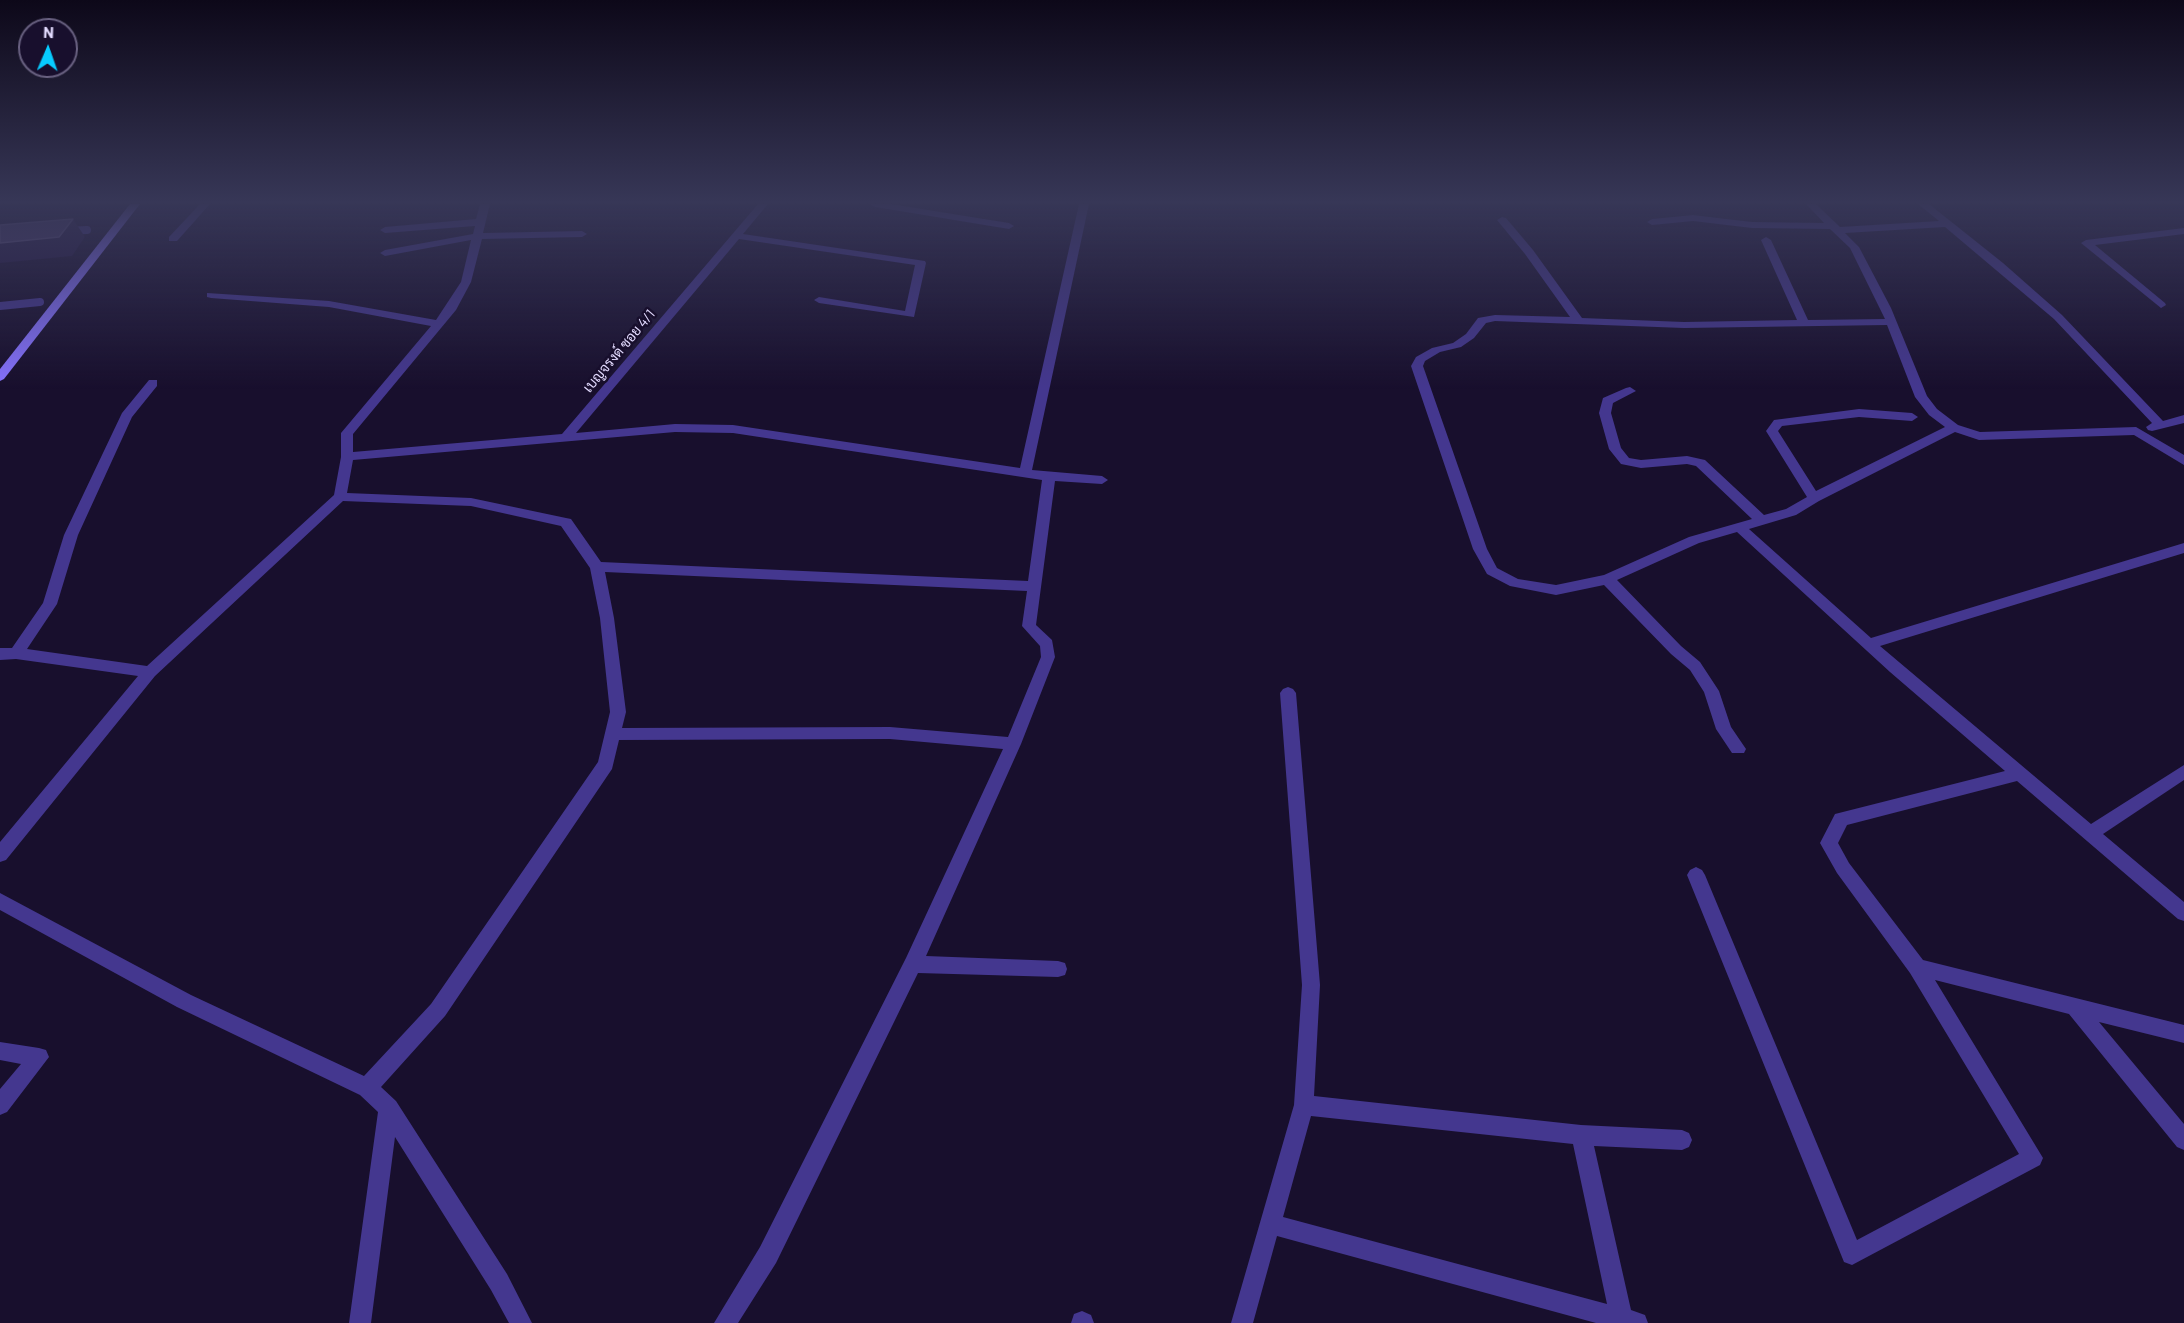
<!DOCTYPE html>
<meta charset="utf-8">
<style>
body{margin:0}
#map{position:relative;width:2184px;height:1323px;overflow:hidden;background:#180f2d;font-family:Barlow,sans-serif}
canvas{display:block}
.north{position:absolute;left:18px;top:18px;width:60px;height:60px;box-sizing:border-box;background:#180f2d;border:2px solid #696181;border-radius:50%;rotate:2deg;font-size:16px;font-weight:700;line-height:24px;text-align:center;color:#e3dbff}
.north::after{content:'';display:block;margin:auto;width:21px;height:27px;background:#07cbff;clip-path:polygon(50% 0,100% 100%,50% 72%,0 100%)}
</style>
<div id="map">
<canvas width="2184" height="1323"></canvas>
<div class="north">N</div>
</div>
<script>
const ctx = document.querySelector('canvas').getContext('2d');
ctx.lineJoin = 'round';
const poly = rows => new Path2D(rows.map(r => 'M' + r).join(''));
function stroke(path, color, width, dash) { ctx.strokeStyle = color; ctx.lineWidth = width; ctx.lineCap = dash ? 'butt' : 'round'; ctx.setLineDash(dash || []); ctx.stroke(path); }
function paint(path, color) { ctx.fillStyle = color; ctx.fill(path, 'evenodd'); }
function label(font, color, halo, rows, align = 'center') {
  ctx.font = font + ' Barlow,Sarabun,sans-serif'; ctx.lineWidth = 5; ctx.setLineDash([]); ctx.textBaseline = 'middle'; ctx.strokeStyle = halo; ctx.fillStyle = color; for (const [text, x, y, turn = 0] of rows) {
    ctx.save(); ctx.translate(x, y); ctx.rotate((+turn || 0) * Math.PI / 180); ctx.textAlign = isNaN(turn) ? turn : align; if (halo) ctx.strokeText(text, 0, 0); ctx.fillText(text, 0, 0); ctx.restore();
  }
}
stroke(poly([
 [66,231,87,230],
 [0,306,40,302]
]), '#44378f', 8);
paint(poly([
 [200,204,210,204,177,241,169,241,169,237,200,204],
 [480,204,490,204,483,233,582,231,587,234,582,237,482,239,471,282,456,310,353,434,353,452,562,434,758,204,768,204,743,234,925,261,926,263,914,317,819,303,814,300,819,297,905,311,915,265,739,239,576,433,675,424,733,425,1020,468,1079,204,1089,204,1032,470,1102,476,1108,480,1102,484,1055,481,1036,625,1052,640,1055,657,1021,744,926,956,1058,961,1065,963,1067,969,1065,975,1058,977,918,973,776,1263,738,1323,714,1323,760,1247,906,958,1003,749,890,739,619,740,612,769,445,1016,381,1087,396,1101,507,1274,532,1323,509,1323,491,1290,395,1137,371,1323,349,1323,378,1112,360,1095,177,1007,0,910,0,893,191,995,364,1076,431,1004,598,762,610,712,600,618,590,568,561,526,471,506,343,501,155,676,6,860,0,862,0,842,138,676,16,659,0,660,0,648,12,648,43,603,64,535,122,413,149,380,157,380,157,386,132,417,78,535,57,604,27,649,147,666,334,495,341,457,341,433,431,326,329,307,211,298,207,297,207,293,329,301,436,320,461,282,471,240,385,256,380,253,385,250,473,234,475,226,385,233,380,230,385,227,476,219,480,204],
 [675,432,733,433,1042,480,1028,581,601,562,571,519,566,518,471,498,347,493,353,460,675,432],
 [605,572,1027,591,1022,626,1040,646,1041,657,1008,737,890,727,622,728,626,712,614,618,605,572],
 [870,204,891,204,1009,223,1014,226,1009,229,875,207,870,204],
 [1806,204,1816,204,1840,227,1939,221,1918,204,1929,204,2003,263,2062,315,2163,421,2184,415,2184,423,2152,431,2148,430,2146,427,2152,423,2054,319,1945,227,1845,233,1859,247,1891,308,1927,396,1937,409,1958,425,1980,432,2136,427,2184,455,2184,465,2134,435,1979,440,1955,432,1819,501,1796,515,1749,529,1871,638,2184,543,2184,553,1880,646,2091,824,2184,765,2184,780,2103,834,2184,902,2184,921,2178,919,2017,781,1847,825,1838,843,1849,863,1923,960,2184,1025,2184,1043,2099,1022,2184,1124,2184,1150,2177,1147,2069,1014,1935,980,2043,1158,2040,1165,1852,1265,1844,1262,1687,875,1690,870,1696,867,1702,870,1705,875,1857,1240,2019,1154,1910,973,1837,873,1820,843,1835,814,2005,771,1890,672,1737,532,1699,543,1617,580,1681,646,1700,662,1719,691,1731,727,1746,749,1744,753,1732,753,1716,729,1704,692,1690,670,1671,654,1604,585,1556,595,1510,586,1487,574,1473,549,1411,366,1416,357,1432,348,1453,343,1466,334,1478,318,1495,315,1570,317,1525,254,1497,220,1502,217,1506,218,1533,250,1582,318,1684,322,1797,320,1761,240,1766,237,1771,240,1808,320,1885,319,1850,248,1830,229,1752,228,1693,221,1652,225,1647,222,1652,219,1693,215,1752,222,1824,223,1806,204],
 [1495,321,1684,328,1887,325,1915,397,1929,415,1945,427,1816,491,1778,431,1782,426,1859,417,1912,421,1918,417,1912,413,1859,409,1774,420,1766,431,1807,497,1786,509,1764,515,1705,460,1687,456,1641,460,1629,458,1621,448,1611,413,1613,403,1636,391,1630,387,1626,388,1603,398,1599,413,1609,449,1621,464,1641,468,1687,464,1696,466,1752,519,1689,537,1604,575,1556,585,1518,579,1497,568,1487,549,1423,366,1425,361,1440,352,1461,347,1474,338,1486,323,1495,321],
 [2184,228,2184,234,2095,245,2165,303,2166,305,2161,308,2081,243,2086,240,2184,228],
 [1288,687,1293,689,1296,693,1320,985,1314,1096,1581,1125,1682,1130,1689,1133,1692,1140,1689,1147,1682,1150,1594,1146,1631,1310,1645,1315,1648,1323,1596,1323,1277,1236,1253,1323,1231,1323,1294,1105,1302,985,1280,693,1283,689,1288,687],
 [1311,1116,1573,1144,1607,1304,1283,1217,1311,1116],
 [0,1042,39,1048,46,1050,49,1057,7,1112,0,1115,0,1089,21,1064,0,1060,0,1042],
 [1082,1311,1091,1315,1094,1323,1071,1323,1074,1314,1082,1311]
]), '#44378f');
paint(poly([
 [130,204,140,204,4,379,0,381,0,369,130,204]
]), '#8672ff');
paint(poly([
 [73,219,85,237,72,256,0,263,0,243]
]), '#231642');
const building = poly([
 [73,219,59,237,0,243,0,225,73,219]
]);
paint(building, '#4a3b6e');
stroke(building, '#625484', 1.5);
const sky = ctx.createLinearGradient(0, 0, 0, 389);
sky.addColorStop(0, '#0d0819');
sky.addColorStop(0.52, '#373757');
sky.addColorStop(1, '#37375700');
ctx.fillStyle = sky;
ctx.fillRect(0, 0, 2184, 389);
label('14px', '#e3dbff', '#180f2d', [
 ["เบญจรงด์ ซอย 4/1",619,351,-50]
]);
</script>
